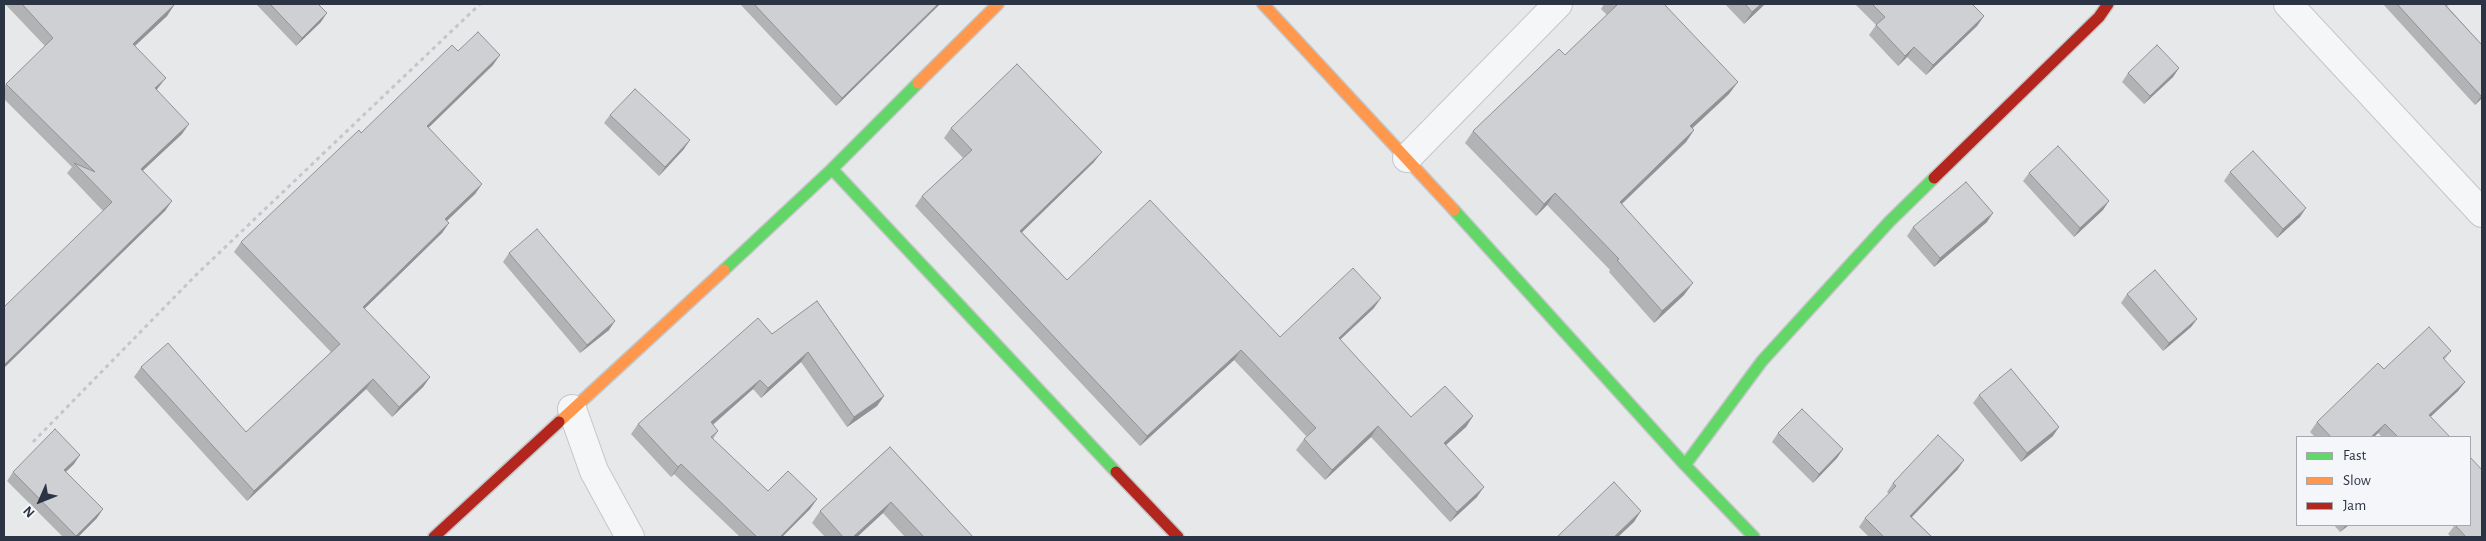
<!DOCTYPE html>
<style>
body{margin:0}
#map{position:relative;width:2486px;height:541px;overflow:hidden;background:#e6e8ea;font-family:"Alegreya Sans",sans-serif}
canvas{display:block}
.frame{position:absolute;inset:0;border:5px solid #2b3445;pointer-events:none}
.legend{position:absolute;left:2296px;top:436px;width:175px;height:90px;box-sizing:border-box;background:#f4f6f9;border:1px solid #a4a8b1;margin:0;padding:6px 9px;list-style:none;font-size:15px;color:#2b3445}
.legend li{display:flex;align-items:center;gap:10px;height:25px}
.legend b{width:25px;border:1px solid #a4a8b1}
.north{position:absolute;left:15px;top:476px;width:50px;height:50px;-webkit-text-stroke:4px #f4f6f9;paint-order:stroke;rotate:226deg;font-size:14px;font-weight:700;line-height:20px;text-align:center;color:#2b3445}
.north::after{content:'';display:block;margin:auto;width:18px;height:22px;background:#2b3445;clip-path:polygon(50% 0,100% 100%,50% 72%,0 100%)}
</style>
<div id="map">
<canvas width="2486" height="541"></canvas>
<div class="frame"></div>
<ul class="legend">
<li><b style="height:6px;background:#63d668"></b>Fast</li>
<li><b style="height:6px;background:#ff974d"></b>Slow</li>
<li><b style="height:6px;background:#b3261e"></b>Jam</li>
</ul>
<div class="north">N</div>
</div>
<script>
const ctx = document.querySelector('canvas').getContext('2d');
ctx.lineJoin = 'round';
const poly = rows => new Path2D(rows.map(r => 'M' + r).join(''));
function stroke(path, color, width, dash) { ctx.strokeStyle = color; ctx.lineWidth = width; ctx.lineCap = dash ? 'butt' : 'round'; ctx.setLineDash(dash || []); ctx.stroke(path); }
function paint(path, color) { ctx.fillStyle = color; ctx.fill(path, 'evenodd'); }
const street = poly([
 [2288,4,2482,213],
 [1407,158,1558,4],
 [572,409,594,471,630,537]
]);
const fast = poly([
 [832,169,1116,472],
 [1454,210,1685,465,1754,537],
 [724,270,832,169,918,83],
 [1685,465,1762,361,1889,222,1934,178]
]);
const slow = poly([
 [1263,4,1454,210],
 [918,83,998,4],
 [559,422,724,270]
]);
const jam = poly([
 [1934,178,2099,17,2108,4],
 [1116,472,1178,537],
 [434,537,559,422]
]);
stroke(street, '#c4c6c8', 30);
stroke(fast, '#c4c6c8', 14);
stroke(slow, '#c4c6c8', 14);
stroke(jam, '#c4c6c8', 14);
stroke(poly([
 [33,442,197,274,480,4]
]), '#c5c6ca', 3, [4, 4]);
stroke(street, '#f5f6f7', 28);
stroke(fast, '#63d668', 11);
stroke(slow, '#ff974d', 11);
stroke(jam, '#b3261e', 11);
paint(poly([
 [5,4,175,4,167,16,135,46,158,88,157,90,182,134,143,170,165,211,103,211,67,173,72,167,4,99,4,87,6,84,45,46],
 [256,4,318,4,321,22,296,46],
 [740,4,940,4,937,7,836,106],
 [1604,4,1665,4,1729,94,1692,128,1694,130,1686,142,1622,204,1684,295,1654,323,1609,272,1610,270,1547,205,1536,216,1465,143,1473,131,1565,55,1607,15,1601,9],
 [1725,4,1765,4,1744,24],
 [1855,4,1972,4,1984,16,1977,26,1926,75,1907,57,1898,66,1869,35,1876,25],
 [2383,4,2450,4,2447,6,2482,45,2482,98,2475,105],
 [458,51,493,65,428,128,482,184,475,194,447,221,449,223,442,233,364,309,430,377,423,387,392,417,366,389,247,501,134,377,141,367,246,432,331,352,234,252,241,242,361,133],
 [2179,68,2173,77,2144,104,2122,82,2128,73],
 [610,115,684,149,659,176,604,123],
 [951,128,1094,162,1022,232,1067,280,1280,337,1374,308,1340,340,1411,417,1473,416,1466,427,1446,445,1477,497,1450,522,1371,437,1325,480,1296,450,1304,439,1307,437,1234,360,1140,446,915,206,922,196,963,158,944,138],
 [2230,172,2300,217,2277,238,2224,181],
 [2029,173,2103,210,2074,237,2023,181],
 [1987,222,1934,267,1907,236,1913,227],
 [509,253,609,330,580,353,503,262],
 [2127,294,2197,319,2191,327,2163,351,2121,303],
 [817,301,884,396,877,406,847,427,801,362,761,398,753,389,713,425,718,431,713,439,768,491,817,499,810,509,782,537,740,537,674,474,671,477,631,434,638,424,772,334],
 [2451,351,2444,360,2465,382,2458,391,2430,417,2450,437,2382,437,2378,433,2374,437,2315,437,2310,432,2317,422,2384,369],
 [1979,395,2053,436,2021,462,1973,403],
 [1778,433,1843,449,1837,458,1813,483,1772,442],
 [890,447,973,537,905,537,883,513,857,537,825,537,812,523,820,511],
 [74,464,66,472,97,518,78,537,63,537,7,481,13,472],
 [1958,469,1912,517,1932,537,1869,537,1859,527,1865,518,1889,494,1887,492,1893,483],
 [2334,525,2349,525,2340,532],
 [2455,525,2482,537,2451,537,2448,534]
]), '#b1b3b5');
paint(poly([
 [938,4,940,4,937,7,836,106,842,98],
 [1761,4,1765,4,1744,24,1752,12],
 [174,5,167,16,126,54,133,44],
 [327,13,321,22,296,46,302,38],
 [1984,16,1977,26,1926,75,1933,65],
 [1914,47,1907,57,1898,66,1905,56],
 [500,55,493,65,420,136,427,126],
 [2179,68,2173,77,2144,104,2150,96],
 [166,78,158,88,148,98,155,88],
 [1738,82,1729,94,1682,138,1690,126],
 [2482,95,2482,98,2475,105,2481,96],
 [189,124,182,134,134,179,141,169],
 [1694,130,1686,142,1611,214,1620,202],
 [690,140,684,149,659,176,665,167],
 [1102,152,1094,162,1013,241,1020,231],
 [482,184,475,194,438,229,445,219],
 [1555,193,1547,205,1536,216,1544,204],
 [172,201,165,211,4,368,4,365],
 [2109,201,2103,210,2074,237,2080,228],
 [2306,208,2300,217,2277,238,2283,229],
 [1993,213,1987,222,1934,267,1940,258],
 [449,223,442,233,356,317,363,307],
 [1693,283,1684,295,1654,323,1662,311],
 [1381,298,1374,308,1331,348,1339,338],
 [2197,319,2191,327,2163,351,2169,343],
 [615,321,609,330,580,353,587,345],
 [1241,350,1234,360,1140,446,1147,436],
 [808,352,801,362,761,398,768,388],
 [430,377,423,387,392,417,399,407],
 [373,379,366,389,247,501,254,491],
 [760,380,753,389,704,432,711,422],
 [2465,382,2458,391,2422,425,2429,415],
 [884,396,877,406,847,427,854,417],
 [1473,416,1466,427,1437,453,1444,443],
 [2385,424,2378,433,2374,437,2371,437],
 [1378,426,1371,437,1325,480,1332,470],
 [2059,427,2053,436,2021,462,2027,453],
 [1843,449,1837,458,1813,483,1819,474],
 [80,455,74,464,58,479,64,470],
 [1964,460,1958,469,1904,525,1910,516],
 [681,464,674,474,671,477,678,467],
 [1484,487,1477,497,1450,522,1457,512],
 [817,499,810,509,782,537,780,537],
 [891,502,883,513,857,537,853,537],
 [103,509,97,518,78,537,75,537],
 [1641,511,1634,522,1618,537,1614,537],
 [2346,525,2349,525,2340,532]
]), '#909294');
const building = poly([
 [22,4,173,4,174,5,133,44,166,78,155,88,189,124,141,169,172,201,4,365,4,307,112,202,74,163,95,172,6,84,53,38,22,4],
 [270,4,318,4,327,13,302,38,270,4],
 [754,4,938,4,842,98,754,4],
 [1616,4,1664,4,1738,82,1690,126,1694,130,1620,202,1693,283,1662,311,1617,260,1619,259,1555,193,1544,204,1473,131,1559,49,1565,55,1617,5,1616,4],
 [1745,4,1761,4,1752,12,1745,4],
 [1872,4,1972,4,1984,16,1933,65,1914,47,1905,56,1876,25,1885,17,1872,4],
 [2397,4,2446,4,2445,5,2482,45,2482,95,2481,96,2397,4],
 [478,32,500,55,427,126,482,184,445,219,449,223,363,307,430,377,399,407,373,379,254,491,141,367,168,343,246,432,340,344,241,242,359,130,361,133,452,45,458,51,478,32],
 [2157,45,2179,68,2150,96,2128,73,2157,45],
 [1017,64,1102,152,1020,231,1067,280,1150,200,1280,337,1353,268,1381,298,1339,338,1411,417,1445,386,1473,416,1444,443,1484,487,1457,512,1378,426,1332,470,1304,439,1316,428,1241,350,1147,436,922,196,972,150,951,128,1017,64],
 [635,89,690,140,665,167,610,115,635,89],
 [2058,146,2109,201,2080,228,2029,173,2058,146],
 [2253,151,2306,208,2283,229,2230,172,2253,151],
 [1966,182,1993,213,1940,258,1913,227,1966,182],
 [537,229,615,321,587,345,509,253,537,229],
 [2155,270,2197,319,2169,343,2127,294,2155,270],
 [817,301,884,396,854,417,808,352,768,388,760,380,711,422,718,431,711,437,768,491,788,471,817,499,780,537,757,537,681,464,678,467,638,424,758,318,772,334,817,301],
 [2429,327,2451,351,2443,358,2465,382,2429,415,2450,437,2398,437,2385,424,2371,437,2331,437,2317,422,2378,363,2384,369,2429,327],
 [2011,369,2059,427,2027,453,1979,395,2011,369],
 [1802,409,1843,449,1819,474,1778,433,1802,409],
 [55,429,80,455,64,470,103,509,76,536,13,472,55,429],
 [1938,435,1964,460,1910,516,1932,537,1884,537,1865,518,1896,486,1893,483,1938,435],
 [890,447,973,537,924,537,891,502,853,537,843,537,820,511,890,447],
 [2470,457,2482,470,2482,537,2466,537,2455,525,2470,525,2470,457],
 [1614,482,1641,511,1614,537,1557,537,1614,482]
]);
paint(building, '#ced0d3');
stroke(building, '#909294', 1);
</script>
